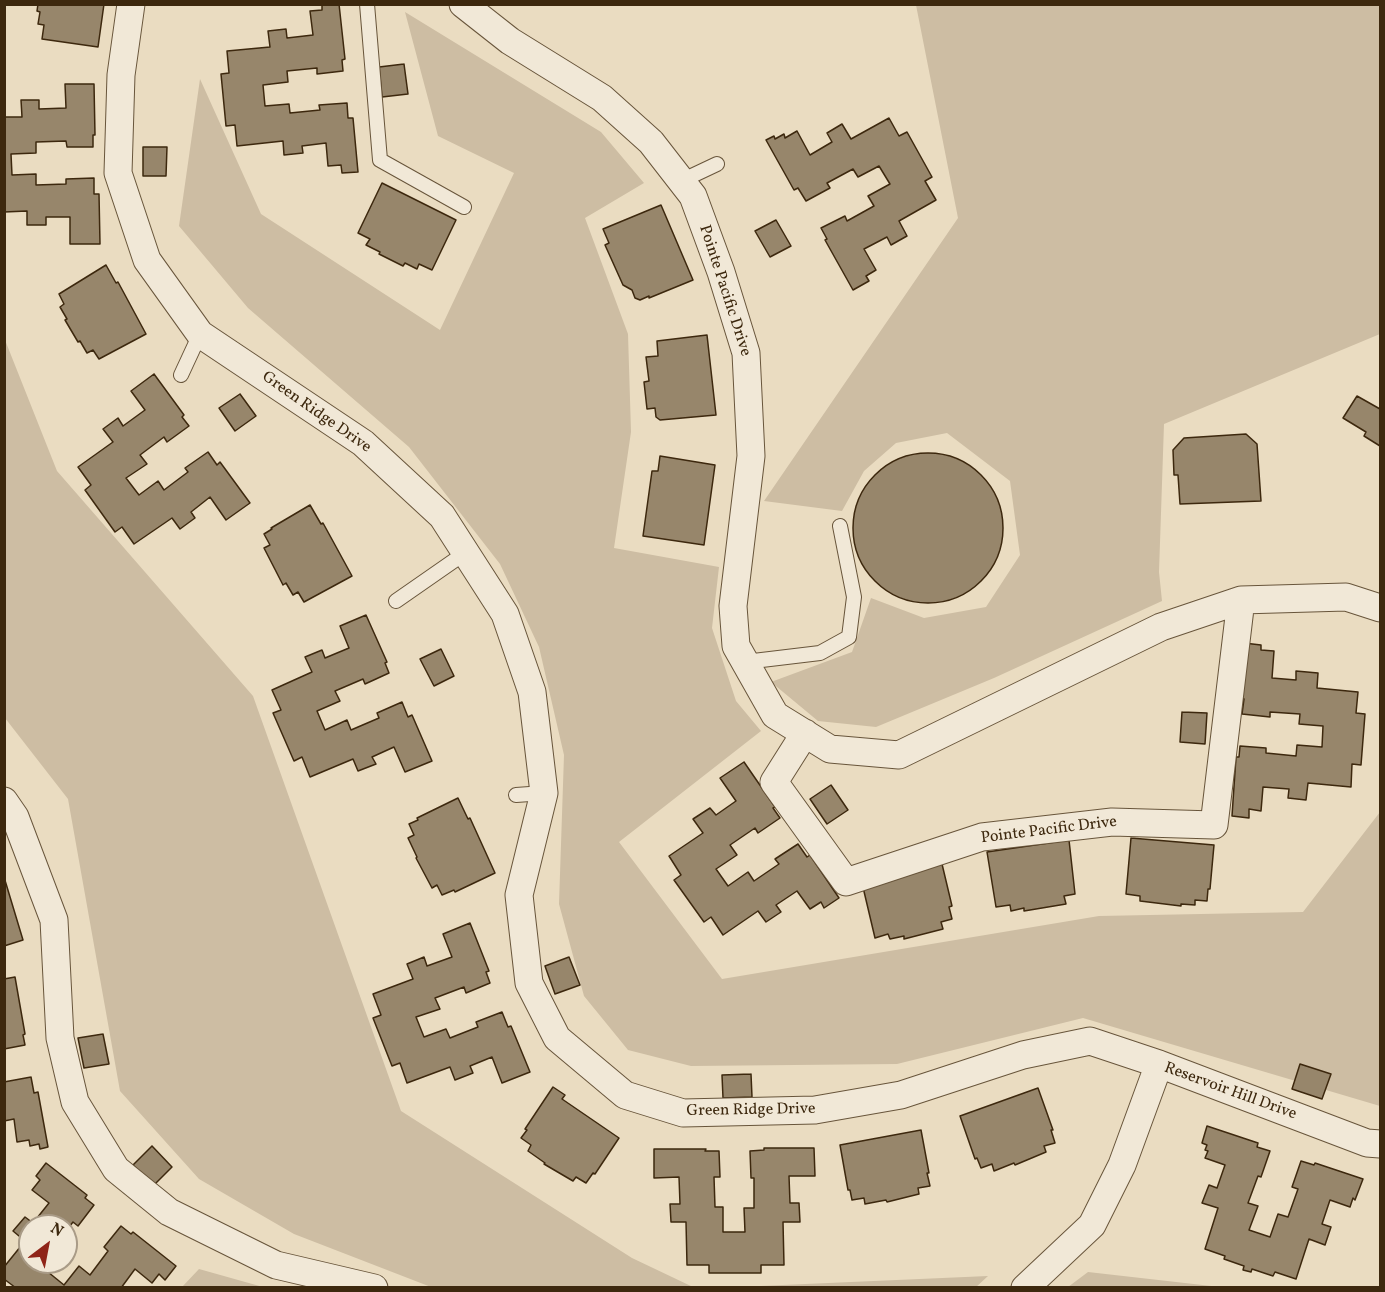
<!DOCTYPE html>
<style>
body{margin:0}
#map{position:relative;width:1385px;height:1292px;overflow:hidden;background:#eadcc1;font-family:Vollkorn,serif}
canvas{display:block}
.frame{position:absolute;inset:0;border:6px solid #3d280e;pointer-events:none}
.north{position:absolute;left:18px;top:1214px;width:60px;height:60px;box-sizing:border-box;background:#f1e8d7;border:2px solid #a99b87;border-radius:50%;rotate:32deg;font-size:16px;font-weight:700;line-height:24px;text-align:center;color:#3d280e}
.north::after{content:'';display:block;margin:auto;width:21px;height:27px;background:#8f2418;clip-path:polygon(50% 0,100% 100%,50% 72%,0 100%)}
</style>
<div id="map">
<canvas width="1385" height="1292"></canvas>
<div class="frame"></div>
<div class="north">N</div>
</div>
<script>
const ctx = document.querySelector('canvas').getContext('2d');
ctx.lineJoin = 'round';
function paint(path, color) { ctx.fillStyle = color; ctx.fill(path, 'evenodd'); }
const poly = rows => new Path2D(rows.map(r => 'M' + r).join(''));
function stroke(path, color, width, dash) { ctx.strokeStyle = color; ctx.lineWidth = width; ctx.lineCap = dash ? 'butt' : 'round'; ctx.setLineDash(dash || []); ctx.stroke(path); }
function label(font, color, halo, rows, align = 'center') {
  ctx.font = font + ' Vollkorn,serif'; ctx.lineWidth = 6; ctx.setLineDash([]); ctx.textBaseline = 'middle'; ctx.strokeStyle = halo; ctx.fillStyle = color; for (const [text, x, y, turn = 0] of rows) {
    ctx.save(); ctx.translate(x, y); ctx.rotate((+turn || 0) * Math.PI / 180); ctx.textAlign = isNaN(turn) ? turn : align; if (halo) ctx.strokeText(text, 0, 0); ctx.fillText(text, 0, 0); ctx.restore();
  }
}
paint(poly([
 [916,5,1380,5,1380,334,1164,424,1159,572,1162,601,994,678,876,727,818,721,771,682,852,652,871,598,924,618,986,607,1020,555,1010,481,947,433,896,443,864,471,842,511,764,501,958,218],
 [405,12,601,132,644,183,585,218,628,334,631,432,614,548,719,567,712,628,736,701,761,731,619,842,722,979,1099,916,1303,912,1380,812,1380,1106,1083,1018,897,1064,691,1066,628,1050,584,996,559,904,564,755,539,647,500,564,409,447,248,308,179,226,200,79,261,214,440,330,514,173,438,136],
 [5,340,57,471,253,696,401,1111,632,1258,693,1287,431,1287,294,1234,199,1179,120,1091,68,799,5,718],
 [199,1269,263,1287,182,1287],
 [1088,1272,1220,1287,1068,1287],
 [988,1276,975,1288,737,1287]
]), '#cdbda3');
const building = poly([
 [38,4,104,4,98,47,42,39,44,25,38,24,40,12,37,11,38,4],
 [322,4,339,4,345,59,342,60,343,71,317,74,317,68,287,71,288,82,263,85,265,106,289,104,290,113,320,110,319,105,347,103,348,118,353,118,358,172,342,173,341,165,328,166,326,143,302,146,303,153,284,155,283,141,237,146,235,125,226,126,221,74,229,73,227,51,270,47,268,31,286,29,287,38,313,35,310,11,322,10,322,4],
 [404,64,408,94,382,97,379,67,404,64],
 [65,84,94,84,95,135,93,135,93,147,67,147,66,141,36,142,36,153,11,154,12,175,36,174,36,185,66,184,66,179,94,178,94,194,99,194,100,244,70,244,70,217,46,217,46,225,27,225,27,211,4,212,4,117,22,117,21,100,39,100,39,109,66,108,65,84],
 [889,118,899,136,907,132,932,177,925,181,936,200,899,221,907,236,891,245,887,237,864,249,876,270,866,276,869,281,853,290,825,240,827,239,821,228,845,216,847,221,874,206,868,196,890,184,879,166,858,177,853,169,827,183,830,188,806,201,798,188,794,190,766,140,774,136,775,139,784,134,785,138,797,131,810,155,832,142,827,133,842,124,851,139,889,118],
 [143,147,167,147,166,176,143,176,143,147],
 [382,183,456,220,432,270,419,264,417,269,405,263,403,266,379,254,380,252,366,245,370,239,358,233,382,183],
 [661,205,693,280,649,298,649,296,640,300,635,298,632,290,623,285,605,245,609,243,603,229,661,205],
 [776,220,791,246,770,257,755,231,776,220],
 [106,265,116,283,118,282,146,334,99,359,93,350,87,353,80,341,78,342,65,320,67,319,60,307,64,304,59,294,106,265],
 [707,335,716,415,660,420,656,417,655,408,647,409,644,382,649,381,646,357,658,356,657,341,707,335],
 [154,374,184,415,182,417,189,426,167,442,164,437,140,455,147,464,126,478,139,495,158,481,164,490,188,472,185,468,208,452,217,465,220,462,250,503,226,520,210,497,191,512,195,518,180,529,172,518,134,544,122,527,115,532,85,490,91,485,78,467,113,442,103,429,118,418,123,426,145,410,131,391,154,374],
 [240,394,256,416,235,431,219,408,240,394],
 [1357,396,1380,409,1380,446,1364,436,1366,432,1343,418,1357,396],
 [1246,434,1257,444,1261,501,1180,504,1178,475,1174,475,1173,450,1184,438,1246,434],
 '853 528a75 75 0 1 1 150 0a75 75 0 1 1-150 0Z',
 [660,456,715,465,704,545,643,536,652,471,658,471,660,456],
 [310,505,321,524,323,523,352,576,304,602,298,592,293,595,286,583,283,585,264,548,270,545,264,534,272,529,271,528,310,505],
 [366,615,387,662,385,663,389,673,365,684,363,679,335,691,340,701,317,711,325,730,347,720,351,730,379,718,377,713,402,702,408,717,412,715,432,761,405,772,394,747,372,757,376,764,358,771,353,759,310,777,302,757,294,761,273,713,281,710,272,690,312,672,305,657,322,650,325,658,349,648,340,626,366,615],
 [1244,643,1261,645,1261,650,1274,651,1272,678,1296,680,1296,671,1318,673,1317,688,1358,692,1356,713,1365,714,1361,765,1352,764,1351,787,1308,783,1306,800,1288,798,1289,789,1263,787,1261,811,1249,809,1249,818,1232,816,1236,757,1239,757,1240,746,1266,748,1266,753,1296,756,1297,745,1322,747,1323,726,1299,724,1300,714,1270,712,1270,717,1242,714,1244,699,1239,698,1244,643],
 [441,649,454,676,434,686,420,659,441,649],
 [1182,712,1207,713,1205,744,1180,742,1182,712],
 [744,762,775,807,773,808,780,818,758,833,755,828,730,845,737,855,716,869,728,886,748,872,754,881,779,864,775,859,798,844,807,857,810,855,839,898,824,908,821,902,810,909,797,891,776,905,781,912,766,922,758,911,723,935,711,917,704,922,674,880,681,875,669,856,703,833,693,819,710,808,716,815,736,801,720,778,744,762],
 [831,785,848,810,827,824,810,799,831,785],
 [458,798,468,819,470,818,495,873,455,892,454,890,442,895,437,885,432,888,416,858,417,857,408,838,414,835,409,824,418,820,417,818,458,798],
 [1131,838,1214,845,1210,889,1208,889,1207,901,1195,900,1195,905,1181,904,1181,906,1140,901,1140,896,1126,894,1131,838],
 [1069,840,1075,894,1064,896,1066,904,1024,911,1024,908,1011,911,1010,905,996,907,987,852,1069,840],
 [942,864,952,906,949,907,952,919,941,922,943,929,904,939,904,936,890,939,888,934,875,938,862,883,942,864],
 [4,877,23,940,4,946,4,877],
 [470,923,489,971,486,972,490,983,466,993,464,987,435,998,440,1009,416,1017,424,1037,446,1029,450,1038,478,1027,476,1022,502,1012,508,1027,511,1026,530,1072,502,1083,492,1057,470,1066,473,1073,455,1080,450,1067,407,1083,400,1063,392,1066,373,1018,381,1015,373,994,413,979,407,964,424,957,427,966,452,957,443,934,470,923],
 [569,957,580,985,555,994,545,966,569,957],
 [15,977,25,1034,23,1035,25,1045,4,1049,4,979,15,977],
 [103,1034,109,1064,84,1068,78,1038,103,1034],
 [1300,1064,1331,1074,1322,1099,1292,1089,1300,1064],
 [751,1074,752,1097,723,1098,722,1075,751,1074],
 [31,1077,34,1093,38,1092,48,1147,40,1149,39,1144,30,1146,29,1140,17,1142,14,1119,4,1121,4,1082,31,1077],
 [553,1087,565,1095,562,1099,619,1138,595,1174,593,1173,586,1183,576,1177,573,1181,544,1164,545,1163,528,1151,531,1145,521,1138,527,1130,525,1129,553,1087],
 [1038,1088,1053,1130,1051,1130,1055,1143,1044,1146,1046,1152,1015,1165,1014,1163,994,1171,992,1164,981,1168,977,1158,975,1159,960,1116,1038,1088],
 [1207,1126,1258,1143,1257,1147,1270,1151,1261,1177,1258,1176,1248,1203,1258,1206,1249,1230,1270,1237,1278,1214,1288,1217,1298,1189,1292,1187,1301,1161,1314,1165,1315,1163,1363,1179,1355,1200,1353,1198,1350,1207,1330,1200,1322,1224,1331,1227,1325,1245,1309,1239,1296,1279,1275,1272,1273,1276,1252,1269,1251,1272,1243,1270,1244,1266,1224,1259,1225,1256,1205,1249,1218,1208,1202,1203,1209,1185,1217,1188,1225,1165,1205,1158,1208,1151,1205,1150,1207,1145,1202,1143,1207,1126],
 [921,1130,929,1173,927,1173,930,1186,918,1188,919,1194,887,1202,886,1200,865,1204,864,1198,852,1200,850,1190,848,1190,840,1145,921,1130],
 [152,1146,172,1167,153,1186,133,1165,152,1146],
 [764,1148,814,1148,815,1176,789,1176,790,1203,799,1203,800,1222,783,1222,784,1265,761,1265,761,1273,709,1273,709,1265,687,1265,686,1222,671,1222,670,1204,680,1204,679,1177,654,1178,654,1149,706,1149,705,1151,719,1151,720,1177,714,1177,715,1207,723,1207,723,1232,745,1232,744,1208,754,1208,754,1178,751,1178,750,1151,764,1150,764,1148],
 [46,1163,87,1195,85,1198,94,1205,78,1226,73,1222,66,1231,66,1226,30,1226,30,1262,56,1262,48,1272,64,1285,79,1266,90,1275,108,1251,104,1247,121,1226,131,1234,133,1232,176,1266,165,1280,159,1274,152,1283,135,1269,121,1288,16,1288,4,1279,4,1267,25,1241,13,1231,25,1217,33,1223,49,1203,32,1190,40,1180,36,1176,46,1163]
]);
paint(building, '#97866b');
stroke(building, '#3d280e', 1.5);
const service = poly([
 [367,4,380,160,464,207],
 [681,181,717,164],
 [181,375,200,334],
 [396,601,465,553],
 [745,662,820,653,849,637,854,597,840,526],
 [516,795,544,793]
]);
const minor = poly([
 [131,4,121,75,118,173,147,260,200,334,363,443,442,516,505,614,532,692,544,793,519,895,529,983,557,1038,625,1095,683,1113,815,1110,901,1095,1023,1055,1090,1041,1159,1064],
 [463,4,510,41,602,98,651,142,693,196,721,272,746,353,751,456,733,606,736,646,775,715,830,749,899,755,1161,627,1241,600,1346,597,1380,608],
 [805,733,774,782,846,882,982,837,1112,822,1214,825,1241,600],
 [4,801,15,817,54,920,60,1038,75,1102,116,1169,169,1212,276,1265,374,1288],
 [1025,1288,1092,1225,1122,1165,1159,1064,1367,1143,1380,1144]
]);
stroke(service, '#68553b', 16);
stroke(minor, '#68553b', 29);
stroke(service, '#f1e8d7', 14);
stroke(minor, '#f1e8d7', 27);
label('16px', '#3d280e', '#f1e8d7', [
 ["Pointe Pacific Drive",724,291,72],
 ["Green Ridge Drive",316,413,35],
 ["Pointe Pacific Drive",1049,831,-7],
 ["Reservoir Hill Drive",1230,1092,20],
 ["Green Ridge Drive",751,1111,-1]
]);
</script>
